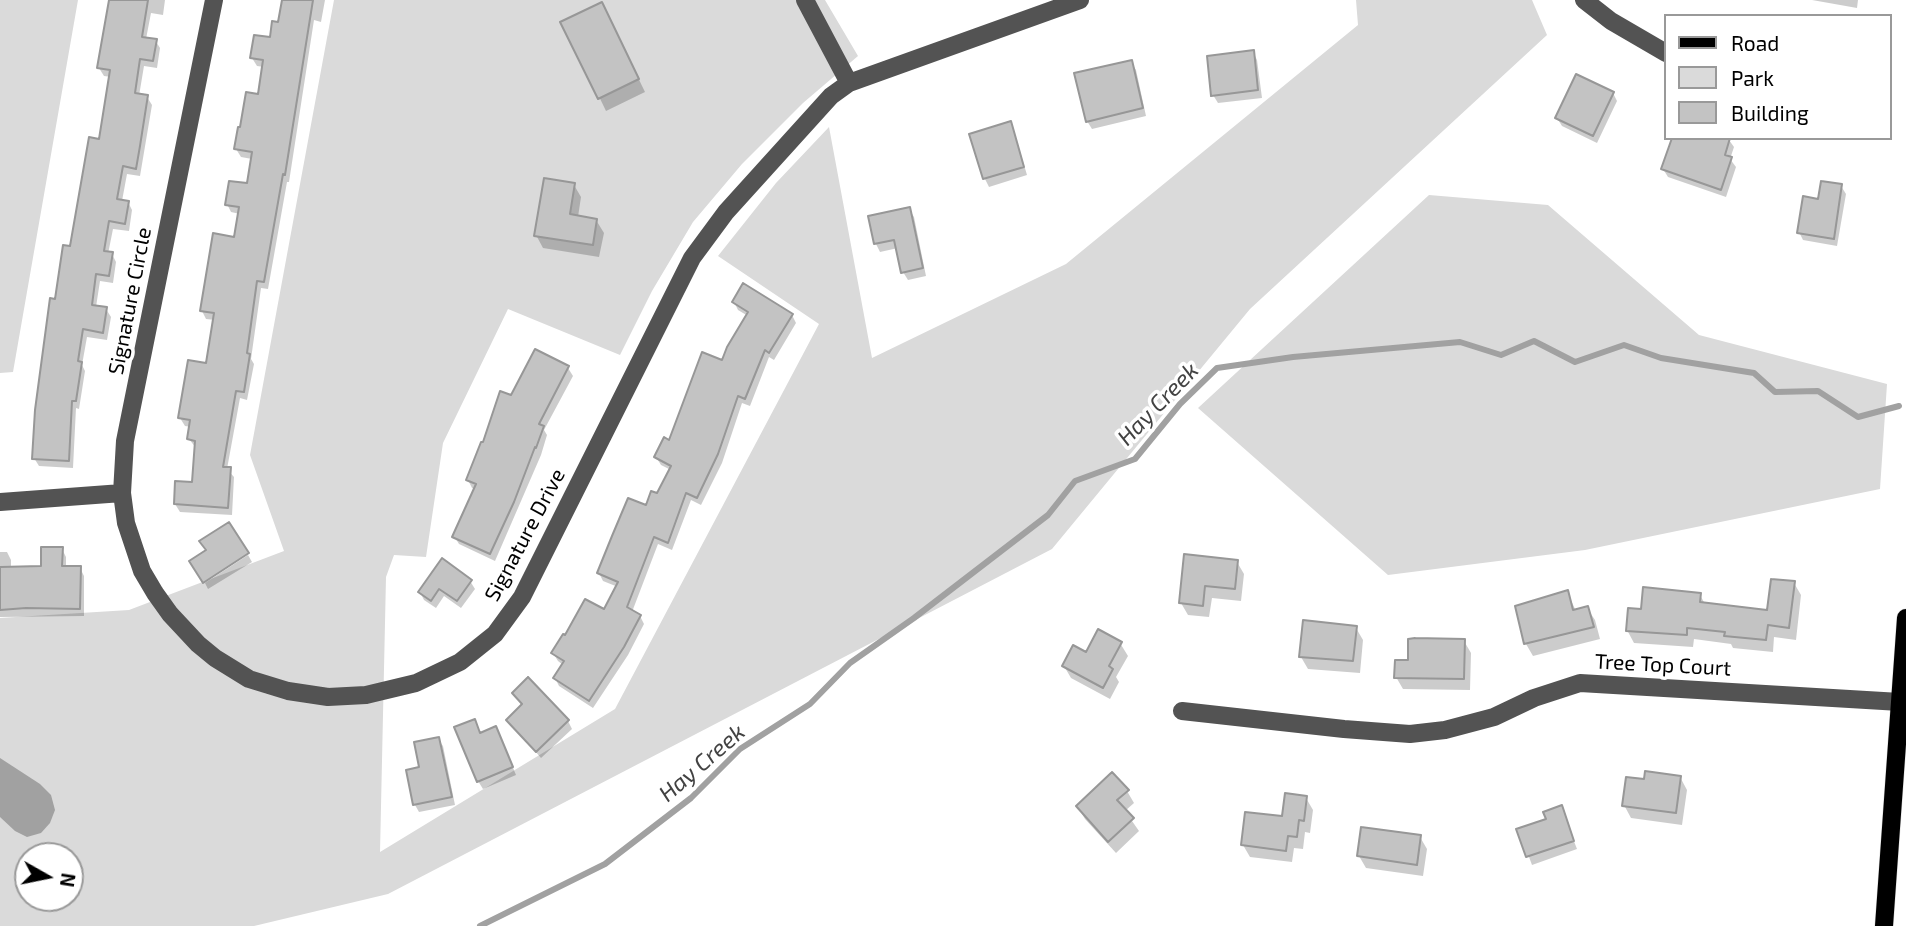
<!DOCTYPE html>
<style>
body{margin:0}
#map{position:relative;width:1906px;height:926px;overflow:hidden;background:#fff;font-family:"Exo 2",sans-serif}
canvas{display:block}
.legend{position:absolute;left:1664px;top:14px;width:228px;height:126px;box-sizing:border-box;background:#fff;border:2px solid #999;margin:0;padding:9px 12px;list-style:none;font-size:21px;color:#000}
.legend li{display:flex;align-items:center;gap:14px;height:35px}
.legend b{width:35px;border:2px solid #999}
.north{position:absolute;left:14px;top:842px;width:70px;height:70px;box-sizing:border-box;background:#fff;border:2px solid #999;border-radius:50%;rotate:99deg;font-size:19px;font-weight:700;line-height:28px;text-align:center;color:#000}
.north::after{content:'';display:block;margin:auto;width:24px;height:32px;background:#000;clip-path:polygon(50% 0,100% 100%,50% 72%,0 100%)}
</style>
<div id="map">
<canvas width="1906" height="926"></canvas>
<ul class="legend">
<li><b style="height:9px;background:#000"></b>Road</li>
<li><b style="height:19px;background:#dadada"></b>Park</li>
<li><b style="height:19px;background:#c3c3c3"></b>Building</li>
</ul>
<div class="north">N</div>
</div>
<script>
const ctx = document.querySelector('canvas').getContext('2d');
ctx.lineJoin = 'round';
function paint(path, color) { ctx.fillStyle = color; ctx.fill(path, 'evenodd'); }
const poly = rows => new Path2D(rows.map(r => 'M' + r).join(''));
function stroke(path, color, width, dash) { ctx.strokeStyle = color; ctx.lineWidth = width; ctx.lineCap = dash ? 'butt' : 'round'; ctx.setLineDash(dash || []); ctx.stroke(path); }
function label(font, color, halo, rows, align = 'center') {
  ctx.font = font + ' "Exo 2",sans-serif'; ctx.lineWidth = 7; ctx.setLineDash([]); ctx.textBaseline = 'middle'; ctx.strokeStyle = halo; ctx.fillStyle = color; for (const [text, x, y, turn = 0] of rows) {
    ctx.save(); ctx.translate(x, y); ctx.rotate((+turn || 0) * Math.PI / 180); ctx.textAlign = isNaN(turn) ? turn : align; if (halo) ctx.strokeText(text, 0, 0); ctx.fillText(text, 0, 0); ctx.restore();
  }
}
paint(poly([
 [0,0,78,0,13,372,0,373],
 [334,0,825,0,858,56,803,103,742,164,693,222,652,291,620,355,508,309,443,443,426,557,394,555,386,577,380,852,615,709,819,324,718,256,776,183,829,127,872,358,1066,264,1358,25,1356,0,1532,0,1547,35,1250,309,1052,549,388,894,254,926,0,926,0,618,129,610,284,551,250,455],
 [28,856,70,856,70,898,28,898],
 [1429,195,1548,205,1699,335,1887,384,1880,489,1585,550,1388,575,1198,408]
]), '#dadada');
paint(poly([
 [0,758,40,784,51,795,55,810,50,823,41,833,27,837,15,831,0,817]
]), '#a1a1a1');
paint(poly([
 [110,0,165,0,163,15,151,13,146,39,155,40,160,48,157,68,144,66,139,96,147,97,152,105,140,176,127,174,122,201,128,202,132,210,129,231,113,229,108,254,112,254,116,262,113,283,100,281,96,307,106,309,111,317,107,340,87,337,82,365,85,371,79,409,76,408,73,468,39,466,34,458,56,301,101,141,111,77,104,76,99,68],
 [284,0,325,0,321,22,314,20,289,182,287,182,268,289,261,288,251,359,254,364,247,400,240,398,227,469,234,477,232,515,180,512,175,504,194,484,196,448,189,439,191,427,185,426,180,418,208,365,215,320,206,319,202,311,236,239,240,214,231,212,227,204,248,185,252,159,241,157,236,149,260,96,264,67,257,66,252,58,271,39,280,24],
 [1812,0,1858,0,1857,8],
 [608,16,645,92,606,111,563,22],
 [1253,52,1257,60,1262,98,1218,103,1213,95],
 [1131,62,1136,70,1146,116,1092,129,1087,121],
 [1613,93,1617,101,1597,143,1562,126,1557,118],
 [1010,124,1014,131,1027,175,989,187,985,179,972,135],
 [1729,140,1734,147,1730,159,1736,167,1726,197,1668,177,1663,169],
 [574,185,581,197,578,217,596,220,604,233,599,257,543,248,536,235],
 [1841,186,1846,194,1837,246,1803,240,1799,232],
 [909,209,914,217,926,276,908,280,903,272,898,248,880,252,876,244,870,217],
 [734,302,792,315,796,323,774,360,769,357,750,406,742,403,722,463,701,505,691,500,672,550,658,544,632,612,640,616,644,624,628,655,593,708,559,686,555,678,563,665,558,661,553,653,604,611,618,587,603,581,599,573,657,496,671,470,661,465,656,457,670,442,723,362,748,316,738,310],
 [568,368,573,376,544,430,547,435,541,455,495,561,459,544,454,536,476,490,472,488,468,480,512,397],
 [62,549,66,557,66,568,80,568,84,576,84,616,0,617,0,552,7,552,11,560,11,568,43,568],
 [248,555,252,562,208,589,205,583],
 [1237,562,1244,574,1241,601,1212,598,1209,617,1188,615,1181,603],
 [470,581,475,589,461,608,444,596,436,608,424,600,420,592],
 [1794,583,1801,595,1796,640,1774,637,1773,652,1733,648,1731,644,1694,639,1693,647,1634,643,1627,630,1643,611,1700,595,1705,604,1768,612],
 [1567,592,1576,611,1587,608,1595,620,1600,639,1533,656,1526,644,1517,607],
 [1356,628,1363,640,1360,673,1308,669,1301,657],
 [1464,641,1471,653,1470,690,1403,689,1396,677],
 [1120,643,1128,656,1116,677,1119,682,1110,699,1071,678,1064,666,1087,654],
 [528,680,568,721,572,729,541,758,508,720,523,706,514,694],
 [481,735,500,736,516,775,483,789,478,781],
 [438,739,443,746,455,805,419,812,415,805,421,768],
 [1680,777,1687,790,1682,825,1631,818,1624,805,1646,781],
 [1127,791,1134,803,1125,811,1139,831,1116,853,1085,819,1078,807],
 [1306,798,1313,810,1310,833,1305,832,1303,849,1294,848,1292,862,1250,857,1243,845,1284,818],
 [1561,808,1577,849,1532,865,1519,830,1548,820],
 [1420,837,1427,849,1423,876,1366,868,1359,856]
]), '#0003');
stroke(poly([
 [480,926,605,864,691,798,740,749,810,704,850,663,914,618,1048,515,1075,481,1135,459,1180,404,1217,368,1293,357,1460,342,1501,355,1534,341,1575,362,1624,345,1661,358,1754,373,1775,392,1818,391,1858,417,1899,406]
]), '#a1a1a1', 6);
const building = poly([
 [109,0,148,0,142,37,157,39,153,61,140,59,135,93,148,95,140,146,136,169,123,166,117,199,129,201,125,224,109,221,104,251,113,252,109,276,96,274,92,305,107,307,103,333,83,329,78,361,82,362,76,401,72,401,69,461,32,459,35,410,50,298,55,299,63,245,70,246,89,137,99,139,110,70,97,68,109,0],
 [282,0,313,0,285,175,283,174,264,282,257,281,247,353,250,354,244,392,236,391,223,467,231,467,228,508,174,504,175,481,192,482,195,441,187,439,190,420,178,418,188,360,206,363,214,313,200,311,213,233,234,237,239,207,225,205,229,181,247,183,252,152,234,149,238,127,240,127,246,92,258,94,263,60,250,58,254,35,270,37,272,21,278,22,282,0],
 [602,2,639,79,598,99,560,22,602,2],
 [1254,50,1258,90,1211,96,1207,56,1254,50],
 [1132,60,1143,108,1086,122,1074,73,1132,60],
 [1576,74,1614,92,1593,136,1555,118,1576,74],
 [1011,121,1024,167,983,179,969,134,1011,121],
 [1672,138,1730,138,1725,155,1732,157,1721,190,1661,169,1672,138],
 [544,178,575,183,570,214,597,219,593,245,534,236,544,178],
 [1821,181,1842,184,1834,239,1797,233,1803,196,1818,199,1821,181],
 [910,207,923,268,901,273,894,240,874,244,868,216,910,207],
 [743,283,793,314,769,353,765,350,745,399,738,396,718,454,697,498,686,493,668,543,654,537,627,607,641,615,624,647,589,701,553,678,564,661,551,653,563,634,565,635,585,599,604,609,618,582,597,573,612,536,628,498,646,505,651,491,657,493,671,466,654,457,664,437,669,440,702,352,722,360,727,347,748,312,732,302,743,283],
 [535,349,569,366,539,424,544,426,536,448,535,447,514,502,490,554,452,537,476,484,466,480,481,442,483,442,500,391,511,395,535,349],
 [229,522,249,553,203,583,189,561,206,550,199,541,229,522],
 [41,547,63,547,62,566,81,566,80,609,26,608,0,610,0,567,41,566,41,547],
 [1184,554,1238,560,1235,589,1205,586,1203,606,1179,603,1184,554],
 [442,558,472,580,457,601,439,589,431,601,418,592,442,558],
 [1771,579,1795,581,1789,628,1768,625,1766,640,1724,636,1725,632,1687,628,1687,635,1626,631,1628,608,1641,609,1643,587,1701,593,1700,602,1767,610,1771,579],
 [1568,590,1573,610,1588,606,1594,627,1524,644,1515,606,1568,590],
 [1303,620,1357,626,1353,661,1299,657,1303,620],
 [1098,629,1122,642,1109,666,1113,669,1103,688,1062,666,1073,645,1086,652,1098,629],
 [1415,638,1465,639,1464,679,1394,678,1395,660,1408,660,1408,639,1415,638],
 [528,677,569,720,536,752,506,720,522,704,512,693,528,677],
 [475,719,480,733,496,726,513,767,477,782,454,727,475,719],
 [439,737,452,797,413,805,406,770,419,767,414,742,439,737],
 [1645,771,1681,776,1676,813,1622,806,1626,777,1644,779,1645,771],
 [1112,772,1129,790,1117,800,1134,818,1108,842,1076,806,1112,772],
 [1285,793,1307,796,1304,821,1299,820,1297,837,1288,836,1286,851,1241,845,1245,812,1282,816,1285,793],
 [1562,805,1574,841,1526,857,1516,829,1546,819,1543,812,1562,805],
 [1361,827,1421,835,1417,865,1357,856,1361,827]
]);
paint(building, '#c3c3c3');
stroke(building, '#979797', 2);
const major = poly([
 [1884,926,1906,618]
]);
stroke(major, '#dbdbdb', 19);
stroke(poly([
 [214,0,125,441,122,493,126,523,142,571,155,593,170,614,198,644,215,658,249,679,288,691,328,697,366,695,416,683,460,662,495,634,522,597,692,258,726,212,831,96,849,83,1080,0],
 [805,0,849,83],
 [1584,0,1611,21,1666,53],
 [0,502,122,493],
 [1182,711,1344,729,1410,734,1445,730,1494,717,1534,698,1580,683,1900,702]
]), '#535353', 18);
stroke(major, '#000', 18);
label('21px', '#000', '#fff', [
 ["Signature Circle",130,301,-79],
 ["Signature Drive",525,535,-62],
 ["Tree Top Court",1663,665,3]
]);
label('italic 23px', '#424242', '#fff', [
 ["Hay Creek",1158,404,-46],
 ["Hay Creek",702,763,-41]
]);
</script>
